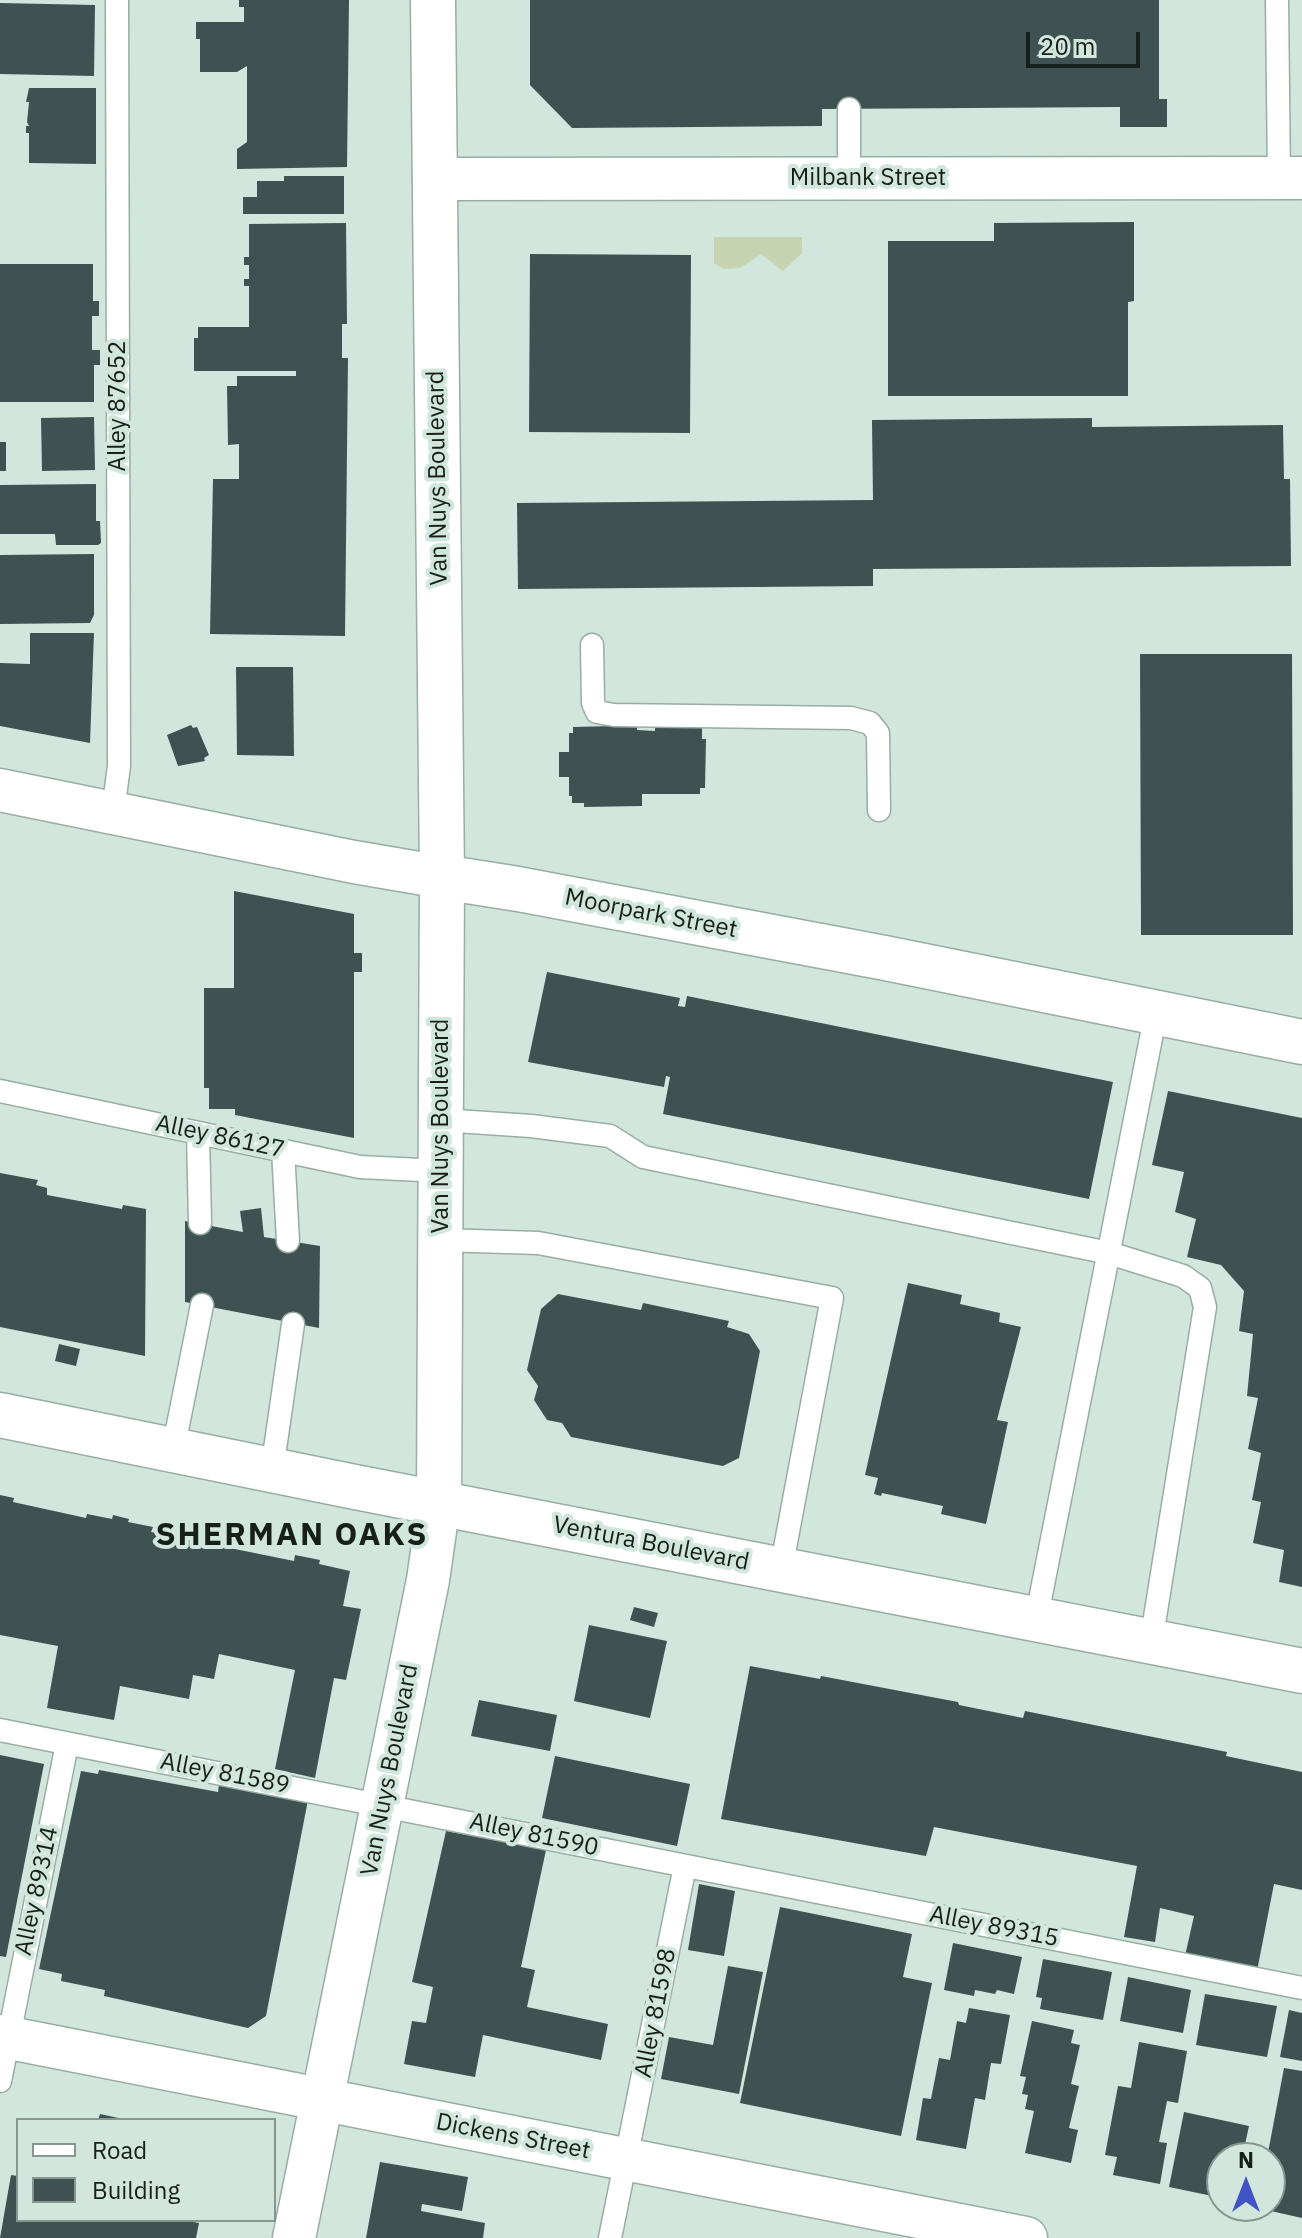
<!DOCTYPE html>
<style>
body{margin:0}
#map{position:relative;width:1302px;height:2238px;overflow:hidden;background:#d1e6dc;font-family:"IBM Plex Sans",sans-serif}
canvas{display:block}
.legend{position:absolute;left:16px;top:2118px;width:260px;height:104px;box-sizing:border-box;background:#d1e6dc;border:2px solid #87968f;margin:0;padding:10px 14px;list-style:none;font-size:24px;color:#171f1b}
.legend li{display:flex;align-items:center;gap:16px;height:40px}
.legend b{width:40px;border:2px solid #87968f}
.north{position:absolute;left:1206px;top:2142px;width:80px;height:80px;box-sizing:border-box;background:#d1e6dc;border:2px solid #87968f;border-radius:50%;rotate:0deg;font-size:22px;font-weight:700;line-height:32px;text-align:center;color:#171f1b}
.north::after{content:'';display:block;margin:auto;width:28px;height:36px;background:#4153c7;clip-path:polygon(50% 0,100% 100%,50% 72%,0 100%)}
.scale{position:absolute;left:1026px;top:32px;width:114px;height:36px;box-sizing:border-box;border:4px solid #171f1b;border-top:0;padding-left:10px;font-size:24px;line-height:28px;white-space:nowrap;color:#171f1b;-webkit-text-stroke:6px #d1e6dc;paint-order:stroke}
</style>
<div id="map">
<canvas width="1302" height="2238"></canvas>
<ul class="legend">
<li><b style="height:10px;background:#fff"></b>Road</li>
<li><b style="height:22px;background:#3e5351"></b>Building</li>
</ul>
<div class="north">N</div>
<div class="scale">20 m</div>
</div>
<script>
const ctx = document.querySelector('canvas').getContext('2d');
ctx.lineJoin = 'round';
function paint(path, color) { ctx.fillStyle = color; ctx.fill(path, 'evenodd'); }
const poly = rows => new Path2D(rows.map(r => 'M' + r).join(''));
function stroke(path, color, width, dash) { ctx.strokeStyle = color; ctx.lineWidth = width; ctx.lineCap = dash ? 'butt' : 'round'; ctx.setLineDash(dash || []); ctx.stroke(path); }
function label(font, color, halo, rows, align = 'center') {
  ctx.font = font + ' "IBM Plex Sans",sans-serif'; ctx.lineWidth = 8; ctx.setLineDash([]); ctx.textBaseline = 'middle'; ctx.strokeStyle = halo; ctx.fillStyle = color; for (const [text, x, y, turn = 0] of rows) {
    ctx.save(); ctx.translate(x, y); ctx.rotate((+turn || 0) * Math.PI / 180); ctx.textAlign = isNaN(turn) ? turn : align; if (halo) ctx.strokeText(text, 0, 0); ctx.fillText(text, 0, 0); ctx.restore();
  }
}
paint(poly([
 [714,237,802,237,802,253,783,271,761,254,740,268,724,269,714,263]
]), '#c7d3b1');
paint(poly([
 [239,0,349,0,347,167,237,169,237,149,247,142,247,66,237,72,200,72,200,39,196,39,196,22,244,22,244,7,239,7],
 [530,0,1159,0,1159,99,1167,99,1167,127,1120,127,1120,107,822,109,822,126,572,128,530,85],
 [0,3,95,5,94,76,0,74],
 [29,88,96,88,96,164,29,163,29,133,26,133,26,126,29,126,27,122,29,102,26,102],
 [284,176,344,176,344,214,243,214,243,197,257,197,257,181,284,181],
 [1134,222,1134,301,1128,302,1128,396,888,396,888,241,994,241,994,223],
 [346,223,347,324,342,324,342,358,348,358,345,636,210,634,213,479,239,479,239,444,228,445,227,386,237,386,237,376,296,376,296,371,194,371,194,338,198,338,198,327,249,327,249,286,244,286,244,279,249,279,249,265,244,265,244,257,249,257,249,224],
 [530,254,691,255,690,433,529,432],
 [0,264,93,264,93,301,99,301,99,316,92,316,92,350,100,350,100,365,94,365,94,402,0,402],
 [94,417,95,470,42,471,41,418],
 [1092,418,1092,427,1283,425,1284,479,1290,479,1291,566,873,569,873,586,518,589,517,503,873,500,872,420],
 [0,442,6,442,6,471,0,471],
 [96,484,96,521,100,521,101,543,98,545,56,545,55,534,0,534,0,485],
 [94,554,94,615,90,623,0,624,0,555],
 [30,633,94,633,90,743,0,726,0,663,30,664],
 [1140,654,1292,654,1293,935,1141,935],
 [236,667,293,667,294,756,237,755],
 [637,721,637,730,655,731,655,726,702,722,702,739,706,739,705,788,700,788,700,794,642,794,642,806,584,807,584,803,572,803,572,796,569,796,569,777,559,777,559,752,569,752,569,733,573,733,573,727,614,726],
 [191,725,193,728,197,727,209,755,204,758,205,761,178,766,167,735],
 [234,891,354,914,354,953,362,953,362,972,354,972,354,1138,235,1115,235,1109,209,1109,209,1088,204,1088,204,988,234,988],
 [547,972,680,998,678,1006,685,1007,687,996,1113,1082,1089,1199,663,1114,670,1077,666,1076,664,1087,528,1062],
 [1168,1091,1302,1118,1302,1587,1279,1582,1284,1550,1253,1543,1261,1502,1252,1500,1261,1453,1248,1449,1258,1398,1247,1396,1253,1334,1239,1331,1244,1291,1221,1265,1187,1257,1196,1219,1175,1212,1184,1172,1152,1165],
 [0,1173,38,1180,36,1185,47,1188,47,1195,122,1209,123,1205,146,1209,145,1356,0,1327],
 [261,1208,264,1237,320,1246,319,1328,185,1302,185,1221,243,1232,240,1211],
 [908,1283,962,1295,960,1304,1000,1313,999,1322,1021,1327,997,1420,1008,1422,986,1524,941,1514,943,1506,882,1493,881,1496,874,1494,878,1478,865,1475],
 [558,1294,641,1310,643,1303,729,1321,727,1327,749,1334,760,1351,739,1458,723,1466,571,1437,562,1423,547,1420,534,1400,538,1386,527,1370,541,1309],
 [59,1344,80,1349,76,1366,55,1361],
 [0,1495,14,1498,13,1502,86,1518,87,1514,112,1519,113,1515,129,1519,128,1522,153,1527,151,1532,294,1561,295,1555,320,1560,319,1564,350,1571,343,1606,361,1609,346,1680,334,1678,315,1778,275,1769,295,1670,219,1654,214,1679,193,1675,189,1699,120,1686,114,1720,47,1708,58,1646,0,1635],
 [634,1607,658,1613,654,1627,630,1620],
 [589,1625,667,1641,650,1718,574,1701],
 [750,1666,820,1679,821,1676,958,1702,959,1705,1023,1718,1025,1711,1227,1752,1226,1756,1302,1772,1302,1890,1274,1884,1257,1971,1185,1956,1194,1916,1160,1908,1155,1942,1124,1937,1137,1866,934,1827,926,1856,721,1819],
 [479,1700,557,1715,550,1751,471,1736],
 [0,1755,44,1764,6,1957,0,1956],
 [555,1756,690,1784,677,1846,542,1818],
 [99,1770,218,1792,219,1784,308,1800,266,2016,248,2028,104,1996,105,1990,61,1981,62,1974,39,1969,81,1771,98,1774],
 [446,1831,546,1850,521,1967,535,1970,527,2007,608,2024,601,2060,483,2035,475,2077,404,2064,412,2021,426,2023,433,1987,412,1982],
 [699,1884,735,1891,724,1956,688,1950],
 [780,1907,912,1934,903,1977,932,1983,901,2136,740,2103],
 [953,1943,1022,1957,1014,1994,997,1990,995,1994,975,1990,974,1996,944,1990],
 [1043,1959,1112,1972,1103,2020,1040,2009,1042,1998,1036,1997],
 [728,1966,763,1972,739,2094,661,2079,669,2037,713,2045],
 [1128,1977,1191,1990,1183,2033,1120,2021],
 [1205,1994,1277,2006,1267,2057,1196,2045],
 [969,2008,1010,2015,1001,2064,991,2063,985,2100,975,2098,966,2149,916,2140,923,2098,931,2099,939,2058,950,2060,957,2021,966,2023],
 [1289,2010,1302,2013,1302,2061,1280,2057],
 [1032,2021,1074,2030,1071,2043,1080,2045,1071,2084,1079,2086,1069,2128,1078,2130,1071,2163,1025,2153,1034,2111,1025,2109,1028,2095,1022,2094,1026,2077,1020,2076],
 [1139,2042,1187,2051,1178,2103,1167,2101,1159,2142,1167,2143,1160,2184,1113,2175,1117,2157,1105,2155,1118,2086,1131,2088],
 [1284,2068,1302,2071,1302,2218,1253,2207,1270,2206,1270,2158,1267,2158],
 [1184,2112,1249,2126,1242,2158,1222,2158,1222,2198,1169,2187],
 [100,2114,123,2119,123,2120,98,2120],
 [380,2162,468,2177,462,2211,422,2204,421,2211,485,2223,483,2238,366,2238],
 [11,2175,18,2176,18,2220,183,2220,199,2223,196,2238,0,2238]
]), '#3e5351');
const lane = poly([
 [1277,0,1279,178],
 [849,178,849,109],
 [592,645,593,703,597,712,614,715,851,718,870,723,878,733,879,810],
 [113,811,119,766,117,0],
 [0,1091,360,1167,441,1171],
 [441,1120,531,1126,610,1136,643,1157,1109,1253,1183,1276,1200,1288,1205,1307,1151,1642],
 [198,1133,200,1223],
 [283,1150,288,1241],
 [441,1240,538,1243,832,1298,781,1569],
 [173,1450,202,1305],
 [272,1470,293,1324],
 [1036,1620,1156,1013],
 [0,1730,1302,1988],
 [0,2081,67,1744],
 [610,2238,685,1866]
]);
const street = poly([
 [434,179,1302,178],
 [0,790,354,862,442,877],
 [0,2036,1026,2238],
 [294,2238,428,1580,439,1503]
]);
const secondary = poly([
 [442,877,518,889,885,958,1302,1042]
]);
const primary = poly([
 [433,0,442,877,439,1503],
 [0,1415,355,1487,1302,1671]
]);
stroke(lane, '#99ada4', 25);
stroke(street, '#99ada4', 45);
stroke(secondary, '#99ada4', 47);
stroke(primary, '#99ada4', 47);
stroke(lane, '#fff', 22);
stroke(street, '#fff', 42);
stroke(secondary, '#fff', 44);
stroke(primary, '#fff', 44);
label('24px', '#171f1b', '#d1e6dc', [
 ["Milbank Street",868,178],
 ["Alley 87652",118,406,-90],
 ["Van Nuys Boulevard",438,478,-91],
 ["Moorpark Street",651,914,11],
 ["Van Nuys Boulevard",441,1126,-90],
 ["Alley 86127",220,1137,12],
 ["Ventura Boulevard",651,1544,11],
 ["Van Nuys Boulevard",390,1770,-79],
 ["Alley 81589",225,1774,11],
 ["Alley 81590",534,1835,12],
 ["Alley 89314",37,1891,-78],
 ["Alley 89315",994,1927,11],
 ["Alley 81598",656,2013,-79],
 ["Dickens Street",513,2137,11]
]);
ctx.letterSpacing = '2px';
label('bold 32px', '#171f1b', '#d1e6dc', [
 ["SHERMAN OAKS",292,1536]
]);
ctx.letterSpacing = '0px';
</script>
